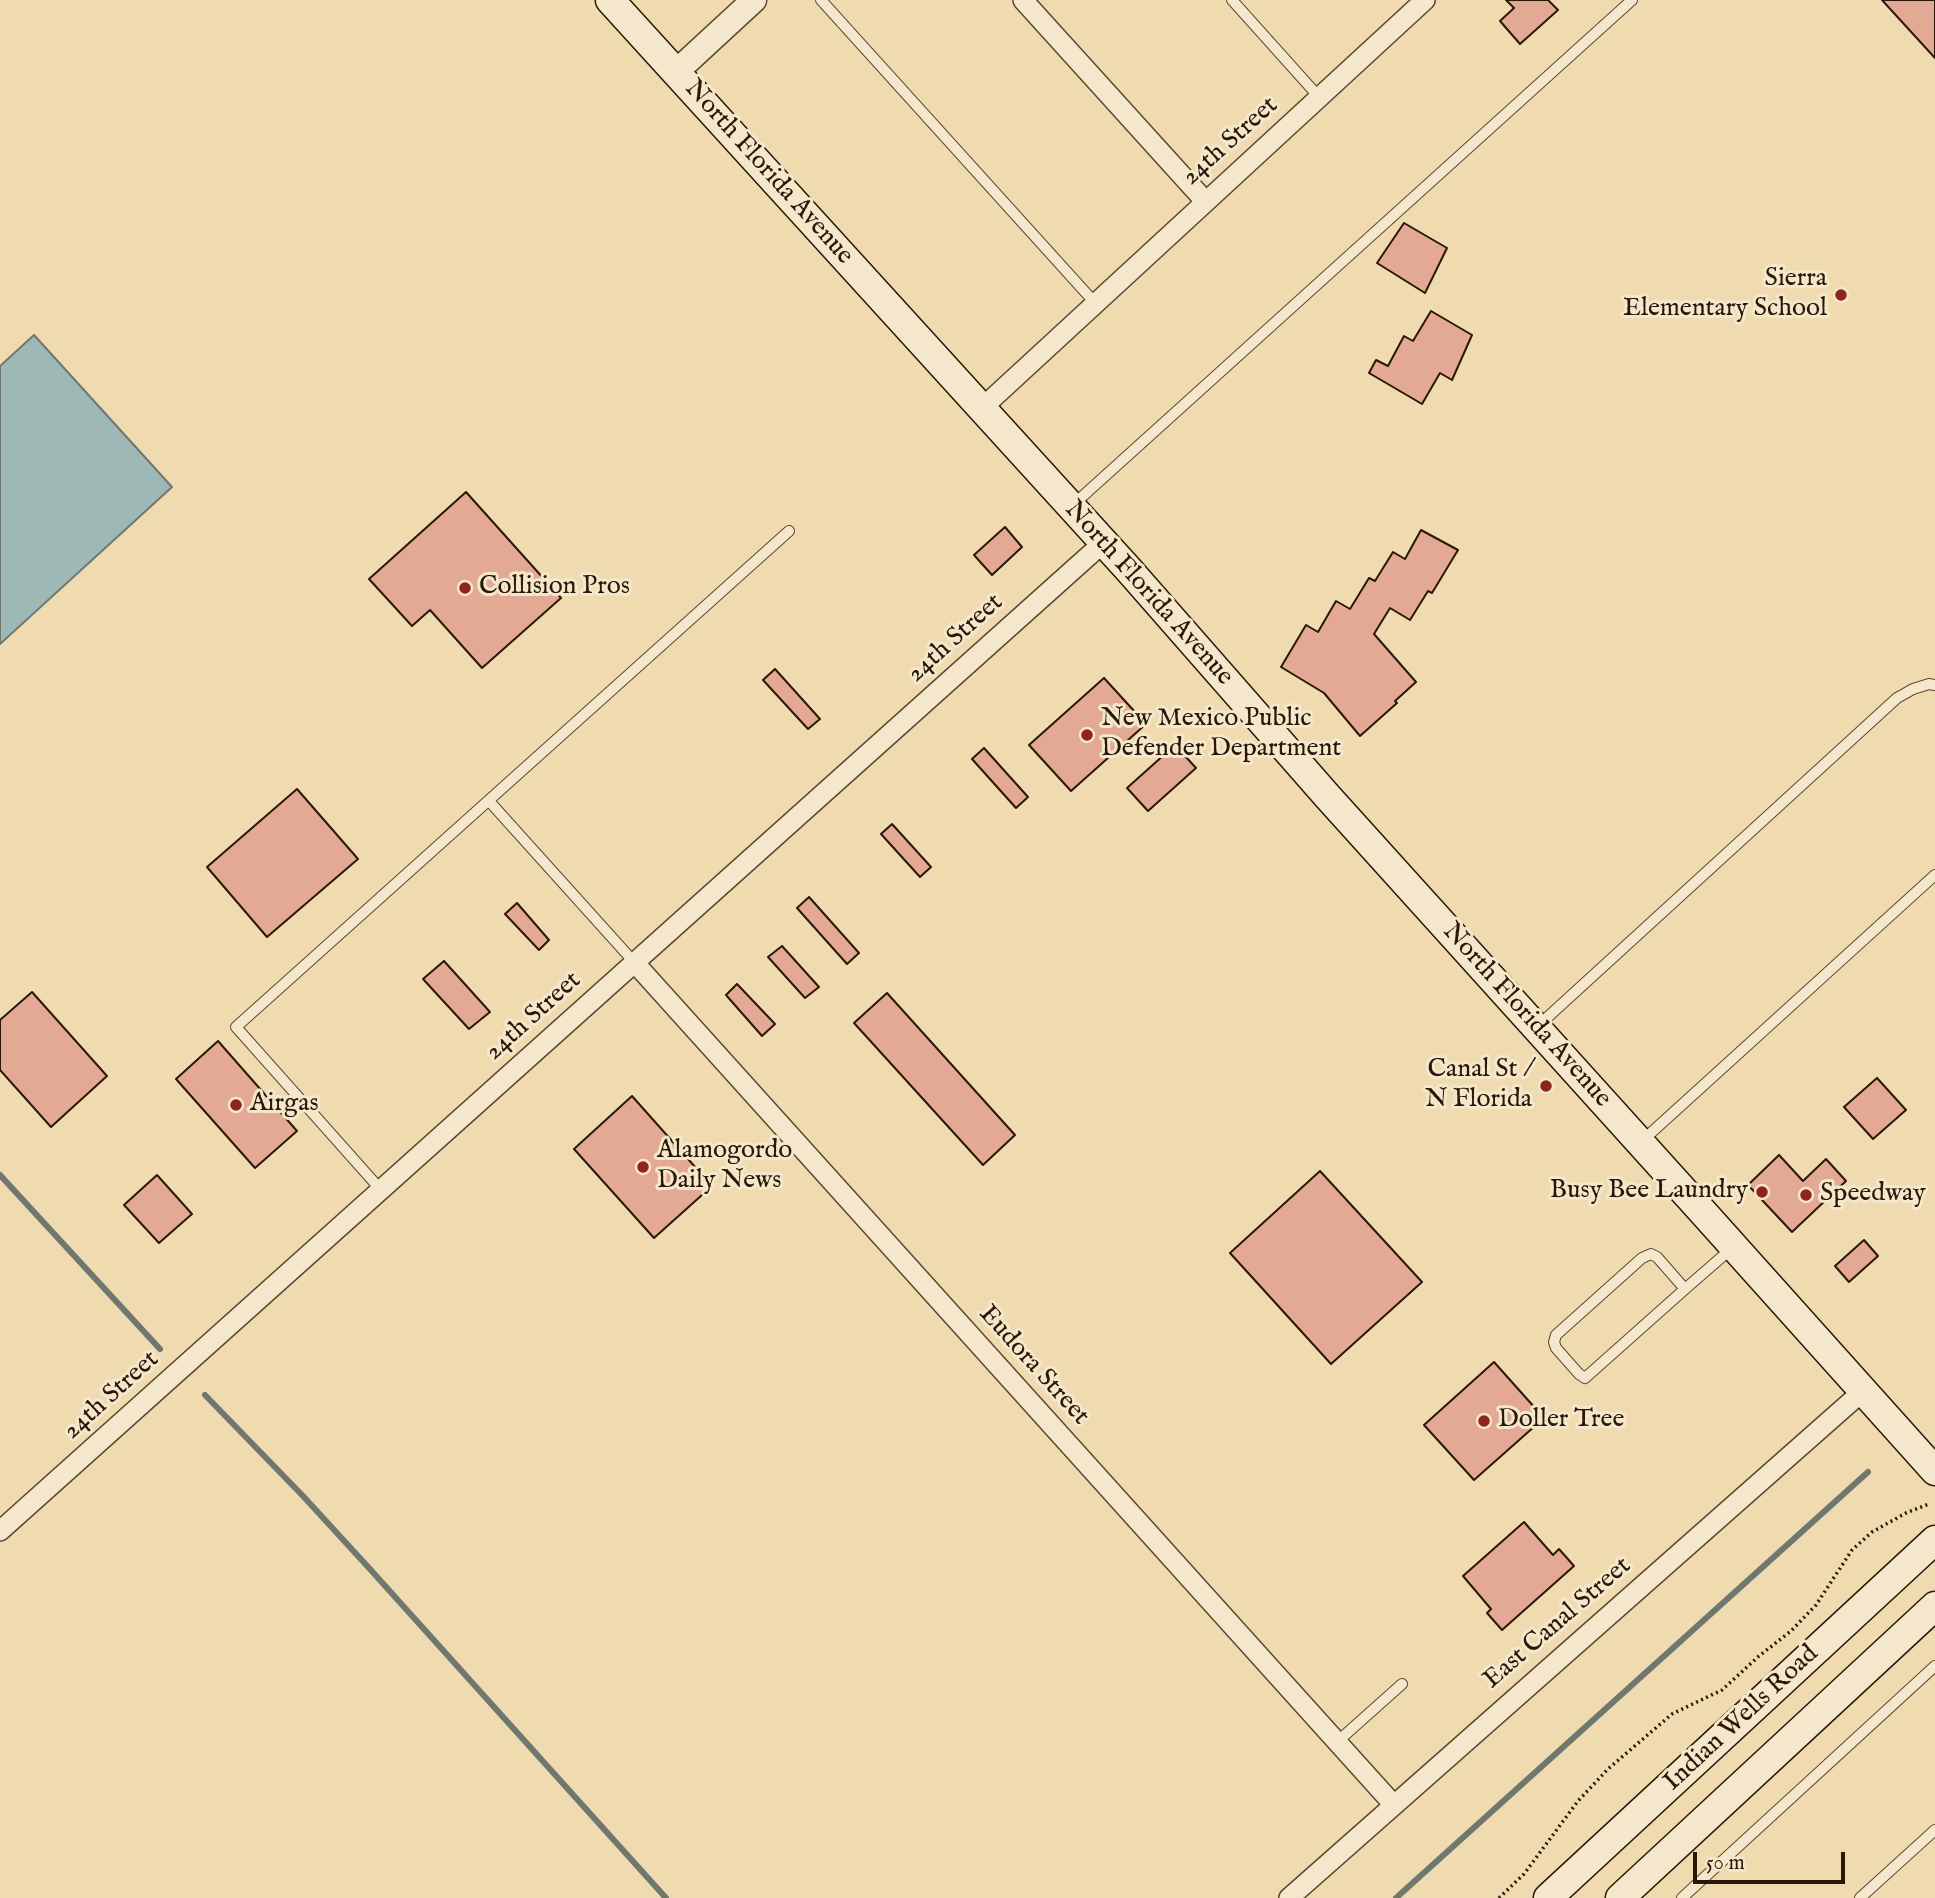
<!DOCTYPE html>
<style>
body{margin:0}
#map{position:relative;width:1935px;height:1898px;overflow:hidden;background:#f0dab0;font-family:"IM FELL English",serif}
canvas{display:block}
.scale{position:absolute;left:1693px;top:1852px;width:152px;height:32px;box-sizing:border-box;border:4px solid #2a1806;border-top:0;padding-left:9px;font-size:21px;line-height:24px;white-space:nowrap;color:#2a1806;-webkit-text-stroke:5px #f5e7cc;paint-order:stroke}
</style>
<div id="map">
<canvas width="1935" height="1898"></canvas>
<div class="scale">50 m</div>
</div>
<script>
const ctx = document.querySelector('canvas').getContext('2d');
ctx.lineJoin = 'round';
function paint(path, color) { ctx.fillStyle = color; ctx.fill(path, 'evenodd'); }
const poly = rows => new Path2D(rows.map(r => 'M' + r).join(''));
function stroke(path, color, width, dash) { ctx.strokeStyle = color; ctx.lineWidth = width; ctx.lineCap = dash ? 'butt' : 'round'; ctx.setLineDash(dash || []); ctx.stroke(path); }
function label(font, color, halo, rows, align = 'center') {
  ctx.font = font + ' "IM FELL English",serif'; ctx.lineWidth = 6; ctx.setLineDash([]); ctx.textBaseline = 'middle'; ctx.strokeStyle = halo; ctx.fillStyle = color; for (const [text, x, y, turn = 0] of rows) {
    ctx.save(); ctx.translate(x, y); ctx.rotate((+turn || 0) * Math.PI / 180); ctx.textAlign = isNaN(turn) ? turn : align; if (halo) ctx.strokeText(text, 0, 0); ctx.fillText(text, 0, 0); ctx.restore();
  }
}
const water = poly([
 [34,335,172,487,0,644,0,366,34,335]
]);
paint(water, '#9db8b5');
stroke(water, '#6f786f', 2);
stroke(poly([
 [0,1175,160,1349],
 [205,1395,303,1496,369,1568,666,1898],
 [1396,1898,1868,1472]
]), '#6f786f', 6);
const building = poly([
 [1506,0,1548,0,1558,10,1520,44,1500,21,1514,8,1506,0],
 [1882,0,1935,0,1935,58,1882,0],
 [1404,223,1447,248,1425,293,1377,263,1404,223],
 [1431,311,1472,335,1452,380,1440,373,1422,404,1369,373,1376,360,1388,366,1404,336,1413,341,1431,311],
 [466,492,561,598,482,668,430,610,412,626,369,579,466,492],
 [1005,527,1022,547,992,575,974,555,1005,527],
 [1421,530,1458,550,1432,593,1428,591,1410,620,1390,608,1374,634,1416,682,1395,701,1397,703,1360,736,1324,693,1281,667,1306,625,1318,632,1336,601,1350,609,1369,578,1375,581,1393,552,1405,559,1421,530],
 [775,669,820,719,808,729,763,680,775,669],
 [1104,678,1146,724,1071,791,1029,745,1104,678],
 [1175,745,1196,768,1148,811,1127,788,1175,745],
 [984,748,1028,797,1016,808,972,759,984,748],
 [297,789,358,859,267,937,207,867,297,789],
 [892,824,931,867,920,877,881,834,892,824],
 [809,897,859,953,847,964,797,908,809,897],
 [517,903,549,940,539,950,505,914,517,903],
 [782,946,819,987,805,998,768,957,782,946],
 [444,961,490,1012,469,1029,423,979,444,961],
 [737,984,775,1024,762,1036,726,995,737,984],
 [32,992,107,1076,51,1127,0,1070,0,1020,32,992],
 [887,993,1015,1135,983,1165,854,1023,887,993],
 [218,1041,297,1131,255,1168,176,1079,218,1041],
 [1877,1078,1906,1110,1873,1139,1844,1107,1877,1078],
 [632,1096,712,1186,654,1238,574,1149,632,1096],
 [1779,1155,1803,1181,1826,1159,1846,1181,1792,1232,1748,1185,1779,1155],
 [1320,1171,1422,1282,1331,1364,1230,1253,1320,1171],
 [157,1175,192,1214,159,1243,124,1205,157,1175],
 [1864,1240,1878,1256,1849,1282,1835,1266,1864,1240],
 [1494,1362,1544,1418,1474,1480,1424,1425,1494,1362],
 [1524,1522,1553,1555,1559,1549,1574,1566,1502,1630,1487,1613,1491,1609,1463,1576,1524,1522]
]);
paint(building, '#e4a994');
stroke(building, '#2a1806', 2);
const service = poly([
 [821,0,1096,304],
 [1232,0,1319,97],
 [1074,504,1632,0],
 [489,801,634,962],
 [1539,1025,1897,698,1913,689,1929,684,1935,685],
 [1642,1141,1935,875],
 [381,1190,236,1027,789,531],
 [1685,1289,1585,1378,1579,1374,1556,1348,1554,1342,1556,1335,1642,1258,1651,1254,1657,1257,1685,1289,1731,1249],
 [1337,1742,1402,1684],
 [1682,1898,1935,1666],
 [1860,1898,1935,1830]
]);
const minor = poly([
 [1023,0,1205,201],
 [981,409,1425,0],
 [634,962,1393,1804],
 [0,1531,1103,543],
 [1289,1898,1863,1391]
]);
const tertiary = poly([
 [676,72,754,0]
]);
const secondary = poly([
 [610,0,1129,570,1328,797,1701,1210,1935,1471],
 [1548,1898,1935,1540],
 [1620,1898,1935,1606]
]);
stroke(service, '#5c4830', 12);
stroke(minor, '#5c4830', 22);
stroke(tertiary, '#5c4830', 27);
stroke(secondary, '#2a1806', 31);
stroke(poly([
 [1499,1898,1524,1874,1578,1801,1608,1769,1672,1714,1722,1690,1759,1656,1791,1631,1816,1605,1852,1550,1872,1532,1906,1513,1929,1504]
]), '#2a1806', 3.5, [2, 3.5]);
stroke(service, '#f5e7cc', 10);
stroke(minor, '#f5e7cc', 19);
stroke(tertiary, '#f5e7cc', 24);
stroke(secondary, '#f5e7cc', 28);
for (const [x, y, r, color] of [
 [1841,295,7,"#8f2418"],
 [465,588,7,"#8f2418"],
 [1087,735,7,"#8f2418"],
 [1546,1086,7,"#8f2418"],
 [236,1105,7,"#8f2418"],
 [643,1167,7,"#8f2418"],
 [1762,1192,7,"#8f2418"],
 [1806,1195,7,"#8f2418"],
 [1484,1421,7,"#8f2418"]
]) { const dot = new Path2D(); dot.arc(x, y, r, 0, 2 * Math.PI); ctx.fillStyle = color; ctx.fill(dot); stroke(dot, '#f5e7cc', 2.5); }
label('26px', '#2a1806', '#f5e7cc', [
 ["24th Street",1231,142,-42],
 ["North Florida Avenue",768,173,48],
 ["North Florida Avenue",1148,594,48],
 ["24th Street",956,639,-42],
 ["North Florida Avenue",1526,1016,48],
 ["24th Street",534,1017,-42],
 ["Eudora Street",1033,1366,48],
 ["24th Street",112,1396,-42],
 ["East Canal Street",1558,1624,-41],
 ["Indian Wells Road",1742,1719,-43]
]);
label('26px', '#2a1806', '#f5e7cc', [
 ["Sierra",1827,280,"right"],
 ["Elementary School",1827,310,"right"],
 ["Collision Pros",479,588],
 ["New Mexico Public",1101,720],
 ["Defender Department",1101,750],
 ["Canal St /",1532,1071,"right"],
 ["N Florida",1532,1101,"right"],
 ["Airgas",250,1105],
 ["Alamogordo",657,1152],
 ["Daily News",657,1182],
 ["Busy Bee Laundry",1748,1192,"right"],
 ["Speedway",1820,1195],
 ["Doller Tree",1498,1421]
], 'left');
</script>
